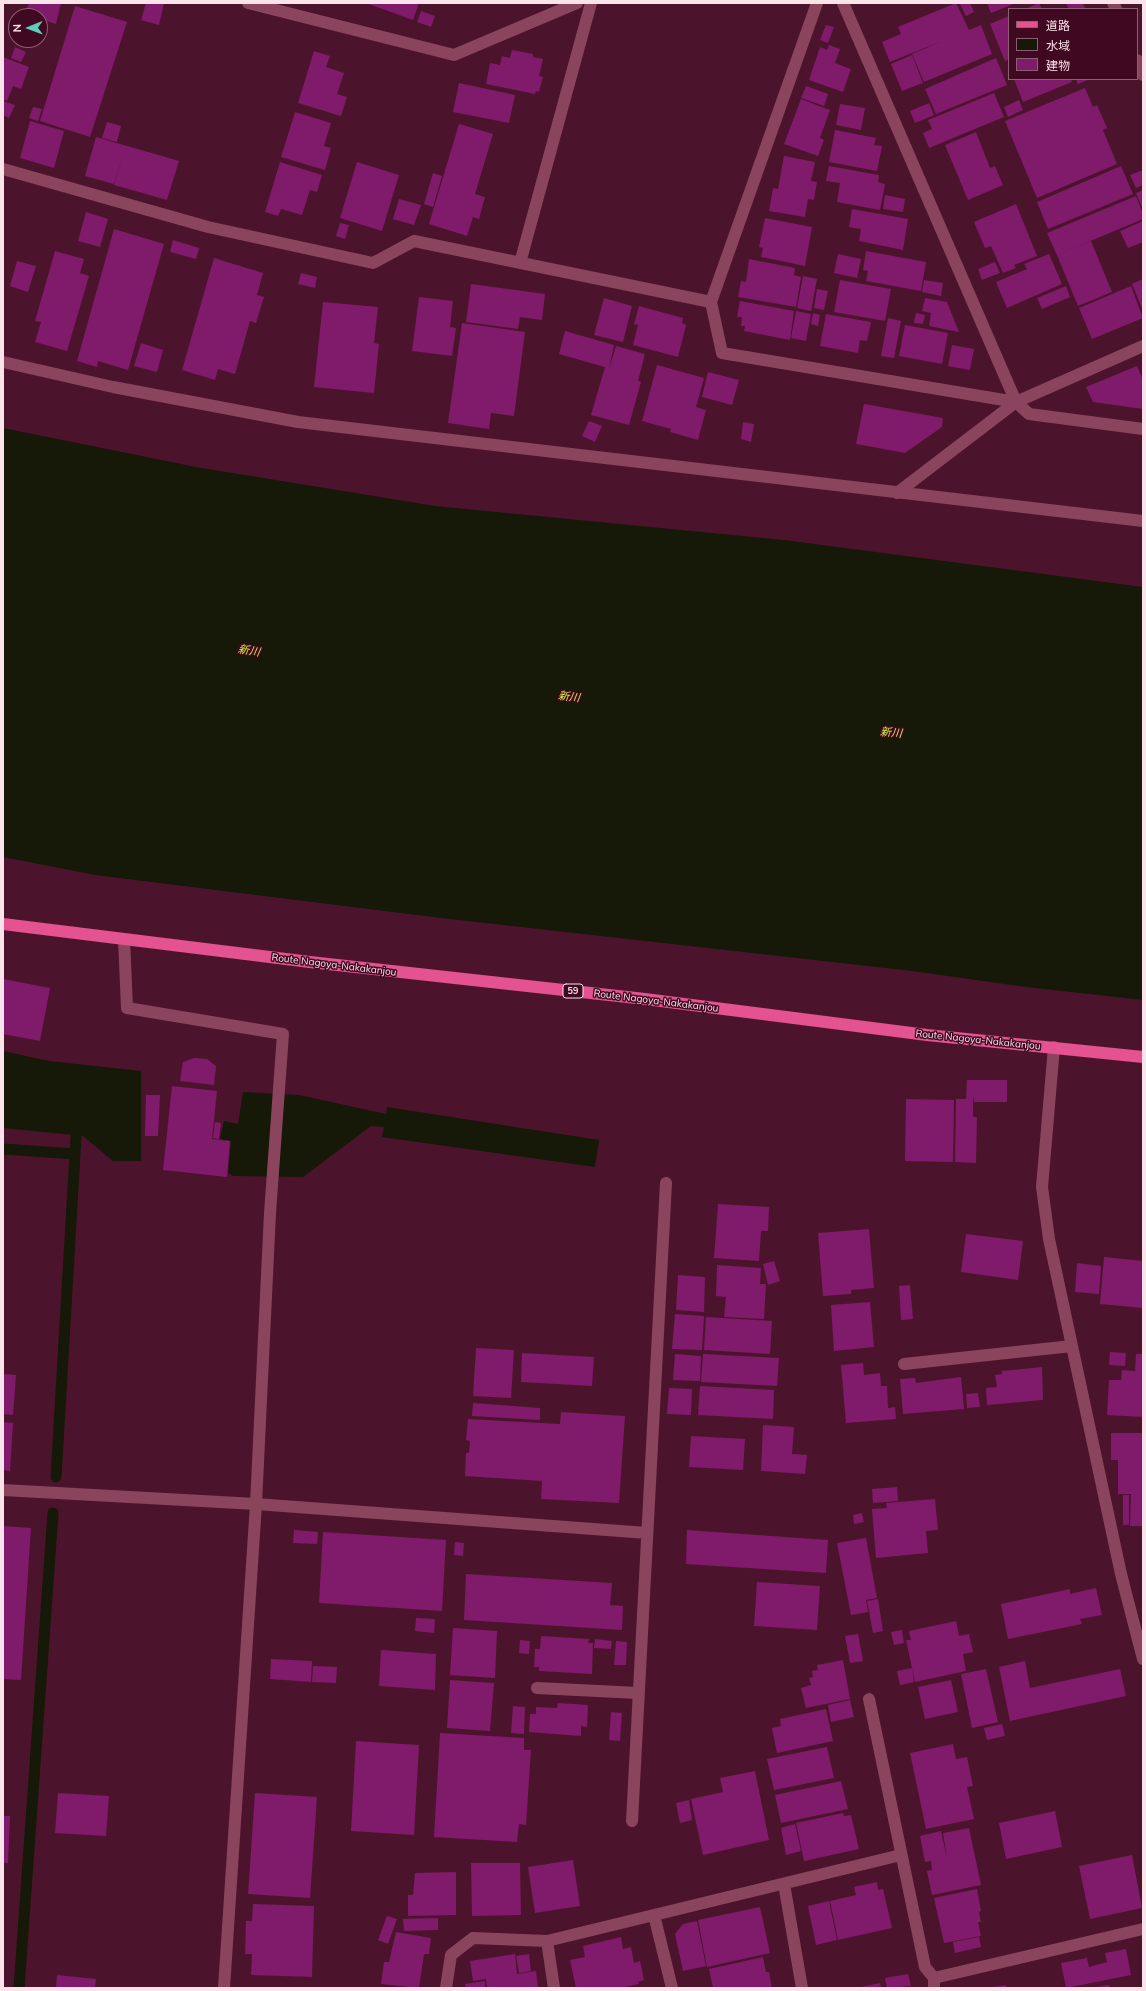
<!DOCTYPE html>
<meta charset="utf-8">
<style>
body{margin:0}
#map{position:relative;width:1146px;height:1991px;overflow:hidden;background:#4c142c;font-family:Mulish,"Noto Sans JP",sans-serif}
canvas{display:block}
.frame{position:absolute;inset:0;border:4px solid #fae3ea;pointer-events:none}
.legend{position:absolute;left:1008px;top:8px;width:130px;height:72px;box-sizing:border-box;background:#410822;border:1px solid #8b6072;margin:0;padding:5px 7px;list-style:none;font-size:12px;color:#fae3ea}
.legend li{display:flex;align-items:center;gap:8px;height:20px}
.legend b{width:20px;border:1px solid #8b6072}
.north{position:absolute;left:8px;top:8px;width:40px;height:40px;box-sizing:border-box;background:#410822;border:1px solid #8b6072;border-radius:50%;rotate:269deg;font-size:11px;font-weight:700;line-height:16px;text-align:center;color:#fae3ea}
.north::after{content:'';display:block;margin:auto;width:14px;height:18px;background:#5eceb7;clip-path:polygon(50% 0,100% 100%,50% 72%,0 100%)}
</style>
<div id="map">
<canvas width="1146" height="1991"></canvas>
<div class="frame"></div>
<ul class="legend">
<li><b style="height:5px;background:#e4528f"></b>道路</li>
<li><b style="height:11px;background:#161907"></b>水域</li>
<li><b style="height:11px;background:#801a6b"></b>建物</li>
</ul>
<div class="north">N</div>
</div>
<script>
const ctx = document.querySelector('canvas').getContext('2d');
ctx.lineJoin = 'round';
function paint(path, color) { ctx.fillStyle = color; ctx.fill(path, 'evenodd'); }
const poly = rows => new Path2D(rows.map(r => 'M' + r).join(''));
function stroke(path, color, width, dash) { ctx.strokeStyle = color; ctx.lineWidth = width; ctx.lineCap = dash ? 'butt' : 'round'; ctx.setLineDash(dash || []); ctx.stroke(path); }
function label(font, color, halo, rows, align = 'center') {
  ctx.font = font + ' Mulish,"Noto Sans JP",sans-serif'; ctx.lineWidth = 3; ctx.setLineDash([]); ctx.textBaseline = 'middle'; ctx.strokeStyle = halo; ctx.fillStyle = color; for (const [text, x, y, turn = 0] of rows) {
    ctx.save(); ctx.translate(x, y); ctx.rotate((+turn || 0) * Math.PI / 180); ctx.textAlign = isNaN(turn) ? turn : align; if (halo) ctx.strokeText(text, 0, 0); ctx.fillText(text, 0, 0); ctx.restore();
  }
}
paint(poly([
 [3,428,196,467,435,506,784,540,1143,587,1143,1000,1026,987,912,971,441,918,95,875,3,857],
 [3,1051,49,1061,141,1071,141,1161,113,1161,83,1136,3,1128],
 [243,1092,299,1095,386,1114,387,1107,599,1140,595,1167,382,1137,384,1127,371,1126,303,1177,233,1176,228,1173,231,1141,220,1139,224,1121,238,1124]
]), '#161907');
stroke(poly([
 [3,1149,75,1154],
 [56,1477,77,1120],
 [19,1988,53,1513]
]), '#161907', 11);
paint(poly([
 [29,3,61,3,56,24,40,19,40,16,25,14],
 [146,3,164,3,159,25,141,20],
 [366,3,419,3,413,20],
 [956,3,969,30,981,25,992,54,924,82,912,54,942,41,890,62,882,42,901,34,898,27],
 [970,3,974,12,966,16,960,4],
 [987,3,1016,3,991,13],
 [1039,3,1042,9,1025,9],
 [1066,3,1083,3,1085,9,1069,9],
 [75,6,127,22,90,137,40,121],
 [421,11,435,16,431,27,417,22],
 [1009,16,1009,59,1005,61,990,24],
 [826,25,834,27,828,43,820,40],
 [829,45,840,49,835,63,851,69,843,92,809,80,820,47,827,50],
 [15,47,26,52,21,62,11,58],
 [512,50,533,54,533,57,543,59,539,76,543,77,539,92,536,91,535,94,486,84,490,63,500,65,502,56,510,58],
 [314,51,330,56,326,67,344,73,337,94,347,97,341,116,298,103],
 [912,55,923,83,902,91,891,64],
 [3,57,29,67,21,89,13,86,7,101,3,99],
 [996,58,1007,85,936,114,925,89],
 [1014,79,1071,79,1072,82,1023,102],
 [1076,79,1090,79,1078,84],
 [459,83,515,95,509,123,453,112],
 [806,86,828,94,824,106,801,98],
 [1085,88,1093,107,1097,105,1107,128,1103,130,1117,164,1037,198,1005,121],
 [994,93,1004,117,929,148,923,133,932,129,928,120],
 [801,99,830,110,820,138,824,140,818,156,784,144],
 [1019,100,1023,110,1008,117,1004,107],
 [3,101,15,105,9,118,3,115],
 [929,103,934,115,915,123,910,111],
 [840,104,865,108,861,130,836,125],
 [33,107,42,109,38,121,29,118],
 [295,112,331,123,324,146,331,148,325,170,281,157],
 [30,121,64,131,54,168,20,158],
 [107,122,121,126,117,142,102,138],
 [459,124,493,134,475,194,485,197,479,219,473,217,467,236,429,224],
 [835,130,876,138,874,145,882,146,877,171,829,162],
 [976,132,990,168,995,166,1003,185,968,200,945,145],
 [96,137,179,161,167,200,114,185,124,152,114,184,85,176],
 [784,156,815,162,811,181,817,182,814,200,808,199,805,217,769,211,773,188,778,189],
 [280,162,322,175,317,192,310,190,302,215,281,209,278,216,265,212],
 [357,162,399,175,382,231,340,218],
 [829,166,879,175,878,182,885,184,880,210,837,202,840,183,826,181],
 [1121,166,1133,194,1048,229,1037,202],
 [1143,170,1143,185,1136,188,1130,175],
 [433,173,442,176,433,207,424,204],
 [1143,190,1143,210,1136,193],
 [885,195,905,199,903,212,883,209],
 [1136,196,1143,214,1143,219,1057,255,1047,233],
 [399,199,421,205,414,225,393,219],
 [1016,204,1037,256,1014,265,1016,268,1003,273,991,246,985,248,974,222],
 [852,209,908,219,903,250,859,241,861,229,849,227],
 [86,212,108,219,100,247,78,241],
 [765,218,812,227,805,266,761,257,763,248,759,247],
 [1143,221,1143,242,1128,248,1120,231],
 [340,223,349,225,345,239,336,236],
 [114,229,164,244,128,370,98,361,97,367,77,361],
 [173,240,199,248,196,259,170,252],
 [1091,241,1112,292,1078,306,1057,255],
 [55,251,84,259,80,273,89,276,67,351,35,342,41,322,35,321],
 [866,251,926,262,921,291,866,281,868,271,863,270],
 [838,254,861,259,857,278,834,273],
 [1049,254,1062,284,1007,308,996,282,1027,269,1024,264],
 [214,258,263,273,257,295,264,297,256,323,250,321,235,374,218,369,215,380,182,370],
 [749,259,795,268,794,275,801,277,796,307,738,297,741,281,746,282],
 [17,261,36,266,28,292,10,286],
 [995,262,1000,273,982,280,978,269],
 [301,273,317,277,315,288,298,284],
 [803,276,817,279,811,311,797,308],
 [1143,279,1143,311,1132,284],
 [840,280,891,289,885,321,834,312],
 [924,280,943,283,941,296,922,292],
 [471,284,545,294,542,320,520,317,518,329,466,322],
 [1066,286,1070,297,1042,309,1037,298],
 [1131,286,1143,318,1092,339,1079,308],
 [817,289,828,291,824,310,814,308],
 [419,297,453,301,450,327,456,328,452,356,412,351],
 [604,298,632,306,623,342,594,335],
 [925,298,947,302,959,332,929,326,931,313,922,311],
 [740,301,794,311,790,340,744,331,745,326,741,326,742,317,737,317],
 [323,302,378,307,374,343,379,344,374,393,314,387],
 [639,306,683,318,682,323,686,325,678,357,633,345,638,325,634,324],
 [796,311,811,314,806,341,791,338],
 [813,313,820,315,818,326,811,324],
 [916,313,925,315,923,324,914,323],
 [826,314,871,322,867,341,860,340,858,353,820,346],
 [888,318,901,321,894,358,881,356],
 [462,323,525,332,514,416,491,413,489,429,448,423],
 [905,325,948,333,942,364,899,356],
 [565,331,614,345,609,369,616,346,645,354,638,381,641,382,629,425,591,415,605,367,559,354],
 [141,343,163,350,157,372,134,366],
 [952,345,974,349,970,370,948,366],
 [657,365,704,378,696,407,706,410,698,440,670,432,671,429,642,421],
 [1137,366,1143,380,1143,409,1093,402,1086,387],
 [708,372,739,380,732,405,702,397],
 [864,404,943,418,942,427,905,453,856,444],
 [589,421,602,426,595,442,582,436],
 [743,422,754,424,751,442,741,439],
 [3,979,50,988,40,1041,3,1034],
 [194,1058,207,1059,216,1066,214,1085,180,1081,183,1062],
 [967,1080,1007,1080,1007,1102,974,1102,973,1095,973,1117,977,1117,976,1163,955,1162,956,1099,966,1099],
 [172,1086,217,1091,212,1139,230,1141,227,1177,163,1170],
 [146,1095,160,1095,158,1136,145,1136],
 [906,1099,954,1100,953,1162,905,1161],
 [215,1122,221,1123,219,1139,213,1138],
 [718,1204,769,1207,768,1231,761,1231,759,1261,714,1258],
 [869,1229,874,1288,851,1290,851,1294,823,1296,818,1233],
 [966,1234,1023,1241,1018,1280,961,1272],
 [1104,1257,1143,1261,1143,1308,1100,1304],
 [774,1261,780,1281,768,1285,763,1264],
 [1077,1263,1101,1266,1099,1294,1075,1292],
 [717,1265,761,1268,760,1284,766,1284,764,1319,724,1317,726,1297,716,1296],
 [678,1275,705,1277,704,1312,676,1310],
 [910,1285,913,1319,901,1320,899,1286],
 [870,1302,874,1347,834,1351,831,1305],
 [675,1314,704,1316,702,1350,672,1349],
 [706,1317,772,1321,770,1354,704,1350],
 [476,1348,514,1350,511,1398,473,1396],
 [1110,1352,1126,1353,1125,1366,1109,1365],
 [522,1353,594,1357,592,1386,521,1382],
 [675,1354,701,1356,700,1381,673,1380],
 [703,1354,779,1358,777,1386,701,1382],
 [1136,1354,1143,1354,1143,1417,1107,1415,1109,1380,1121,1380,1122,1370,1135,1371],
 [863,1363,864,1375,880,1373,881,1386,887,1386,888,1408,895,1407,896,1419,846,1423,841,1365],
 [1042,1367,1043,1400,987,1405,986,1388,997,1387,995,1375,1002,1374,1002,1371],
 [3,1374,16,1375,13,1415,3,1414],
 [961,1377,964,1409,903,1414,900,1379,915,1378,916,1383],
 [700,1386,774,1390,773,1419,698,1415],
 [669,1388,692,1389,691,1415,667,1414],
 [978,1393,980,1407,967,1408,966,1394],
 [473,1403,540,1408,540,1420,472,1416],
 [561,1412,625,1416,619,1503,541,1499,542,1481,465,1476,466,1453,469,1453,470,1441,466,1440,468,1419,560,1424],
 [3,1422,13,1423,10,1471,3,1470],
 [763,1425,794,1427,792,1454,807,1455,805,1474,761,1471],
 [1111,1433,1143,1433,1143,1526,1130,1526,1131,1494,1118,1494,1118,1460,1111,1460],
 [691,1436,745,1439,743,1470,689,1467],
 [897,1487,898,1501,873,1503,872,1489],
 [1123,1495,1129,1495,1129,1525,1123,1525],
 [935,1499,938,1530,926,1531,928,1553,876,1558,872,1509,887,1508,886,1503],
 [862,1513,864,1522,854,1524,853,1515],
 [3,1526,31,1528,21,1680,3,1679],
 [294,1530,318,1532,317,1544,293,1543],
 [687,1530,828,1540,826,1573,686,1564],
 [323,1532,446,1540,442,1611,319,1603],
 [866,1538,877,1598,866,1600,868,1612,851,1615,837,1543],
 [455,1542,464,1543,463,1556,454,1555],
 [466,1574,612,1583,610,1605,623,1606,622,1630,464,1620],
 [757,1582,820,1586,817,1630,754,1626],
 [1096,1588,1102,1615,1080,1619,1082,1624,1008,1639,1001,1604,1070,1589,1070,1594],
 [878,1599,883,1631,873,1633,867,1601],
 [416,1618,435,1619,434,1633,415,1631],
 [956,1621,959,1636,969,1634,973,1652,963,1654,966,1671,915,1682,906,1640,911,1640,909,1631],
 [453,1628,497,1631,495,1678,450,1675],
 [902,1630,904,1643,894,1645,891,1632],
 [858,1634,863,1661,850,1663,845,1636],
 [541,1636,589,1639,588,1643,593,1643,592,1674,539,1671,539,1667,534,1667,535,1649,540,1649],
 [595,1639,612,1641,611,1649,594,1648],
 [520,1640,530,1641,529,1654,519,1653],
 [616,1641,627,1642,626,1665,614,1665],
 [381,1650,436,1654,435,1690,379,1686],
 [271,1659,312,1661,311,1682,270,1679],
 [843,1660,850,1699,806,1708,801,1688,811,1685,809,1678,813,1677,812,1671,818,1670,817,1665],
 [1025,1661,1030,1688,1120,1669,1126,1696,1010,1721,999,1667],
 [313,1666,337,1667,336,1683,312,1682],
 [912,1668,914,1682,900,1685,897,1671],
 [986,1669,998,1722,972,1728,961,1674],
 [450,1680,494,1683,490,1731,447,1728],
 [951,1680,958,1712,925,1719,918,1687],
 [850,1700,854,1717,831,1722,828,1705],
 [558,1703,588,1705,587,1727,581,1726,581,1736,529,1732,530,1714,536,1714,536,1707,557,1708],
 [513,1706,525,1707,524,1734,511,1733],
 [826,1709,833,1741,777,1753,772,1728,781,1726,780,1719],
 [611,1712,622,1713,620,1741,609,1740],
 [1002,1724,1005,1736,987,1740,984,1728],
 [440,1733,524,1738,524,1750,531,1750,526,1825,519,1824,517,1842,434,1837],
 [356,1741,419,1745,414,1835,351,1831],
 [953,1744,956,1759,967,1757,973,1786,967,1787,974,1819,926,1829,910,1753],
 [827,1747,834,1778,774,1790,767,1759],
 [755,1771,769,1840,703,1855,691,1799,723,1792,720,1778],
 [841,1781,848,1809,781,1823,775,1795],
 [58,1793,109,1796,106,1836,55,1833],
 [255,1793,317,1797,310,1898,248,1894],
 [689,1800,692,1820,680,1823,676,1803],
 [1055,1811,1062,1847,1006,1859,999,1823],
 [843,1813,844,1816,851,1815,859,1849,804,1861,796,1823],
 [3,1816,10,1816,8,1863,3,1863],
 [795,1824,801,1851,786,1855,781,1828],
 [969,1828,981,1885,932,1895,927,1871,932,1870,931,1861,925,1862,920,1836,941,1831,947,1858,943,1833],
 [1132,1855,1142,1908,1090,1919,1079,1866],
 [573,1860,580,1906,535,1913,528,1867],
 [471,1863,520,1863,521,1915,472,1916],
 [456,1872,456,1915,408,1916,408,1895,413,1895,415,1873],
 [877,1882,878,1890,883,1889,892,1928,838,1940,830,1901,856,1895,854,1887],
 [977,1889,981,1911,979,1912,981,1922,978,1922,981,1936,944,1943,934,1898],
 [829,1901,837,1940,816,1945,808,1906],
 [253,1904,314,1906,312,1977,251,1975,252,1954,245,1954,246,1921,252,1921],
 [760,1907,770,1953,707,1967,698,1920],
 [387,1916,397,1919,388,1944,378,1940],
 [438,1918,438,1930,404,1931,403,1919],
 [697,1921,706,1966,683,1971,675,1934,683,1924],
 [396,1932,431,1938,429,1954,424,1954,419,1988,381,1984,384,1962,389,1962],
 [621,1937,623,1949,631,1947,634,1963,640,1961,644,1980,638,1982,639,1984,620,1988,576,1988,570,1960,585,1957,583,1946],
 [979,1937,981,1947,955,1953,953,1942],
 [1126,1949,1131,1975,1066,1988,1061,1963,1087,1958,1089,1967,1107,1962,1105,1953],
 [515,1954,517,1974,536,1971,538,1988,487,1988,486,1979,473,1981,470,1961],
 [529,1954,531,1971,519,1973,516,1956],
 [763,1957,766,1972,769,1972,772,1988,713,1988,709,1969],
 [908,1974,911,1986,887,1988,885,1978],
 [57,1975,96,1979,95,1988,56,1988],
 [485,1981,485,1988,466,1988,465,1984],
 [880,1983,881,1988,861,1988,861,1987],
 [1006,1985,1007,1988,993,1988,993,1987],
 [1109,1985,1110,1988,1097,1988,1096,1987]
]), '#801a6b');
stroke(poly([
 [248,3,454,55,577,3],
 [843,3,1016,402,1029,414,1143,429],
 [1113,3,1116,9],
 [1137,60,1143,75],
 [3,169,208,227,373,263,414,241,711,302,722,353,1016,402],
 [520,263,591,3],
 [711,302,817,3],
 [3,362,113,387,298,422,1143,521],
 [897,493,1016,402,1143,346],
 [124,939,127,1008,283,1034,270,1213,256,1504,224,1988],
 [1054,1047,1042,1187,1049,1239,1121,1574,1143,1659],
 [904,1364,1072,1346],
 [3,1490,256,1504,647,1533],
 [537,1688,638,1693],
 [869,1699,925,1967,934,1978],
 [632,1821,666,1183],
 [784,1884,802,1988],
 [654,1915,672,1988],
 [547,1941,554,1988],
 [446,1988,451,1955,473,1938,547,1941,901,1855],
 [934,1988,934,1978,1143,1929]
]), '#8a445e', 12);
stroke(poly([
 [3,924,310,962,645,999,927,1035,1143,1057]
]), '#e4528f', 12);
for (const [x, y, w] of [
 [573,991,20]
]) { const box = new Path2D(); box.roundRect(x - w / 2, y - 7, w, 14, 3); ctx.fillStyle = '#410822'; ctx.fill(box); stroke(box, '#fae3ea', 1); }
label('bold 9px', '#fae3ea', null, [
 ["59",573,991]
]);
label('10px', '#fae3ea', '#410822', [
 ["Route Nagoya-Nakakanjou",334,965,7],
 ["Route Nagoya-Nakakanjou",656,1001,7],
 ["Route Nagoya-Nakakanjou",978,1040,6]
]);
label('italic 11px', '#d2ed3b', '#410822', [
 ["新川",249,651,9],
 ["新川",569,697,7],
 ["新川",891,733,5]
]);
</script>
